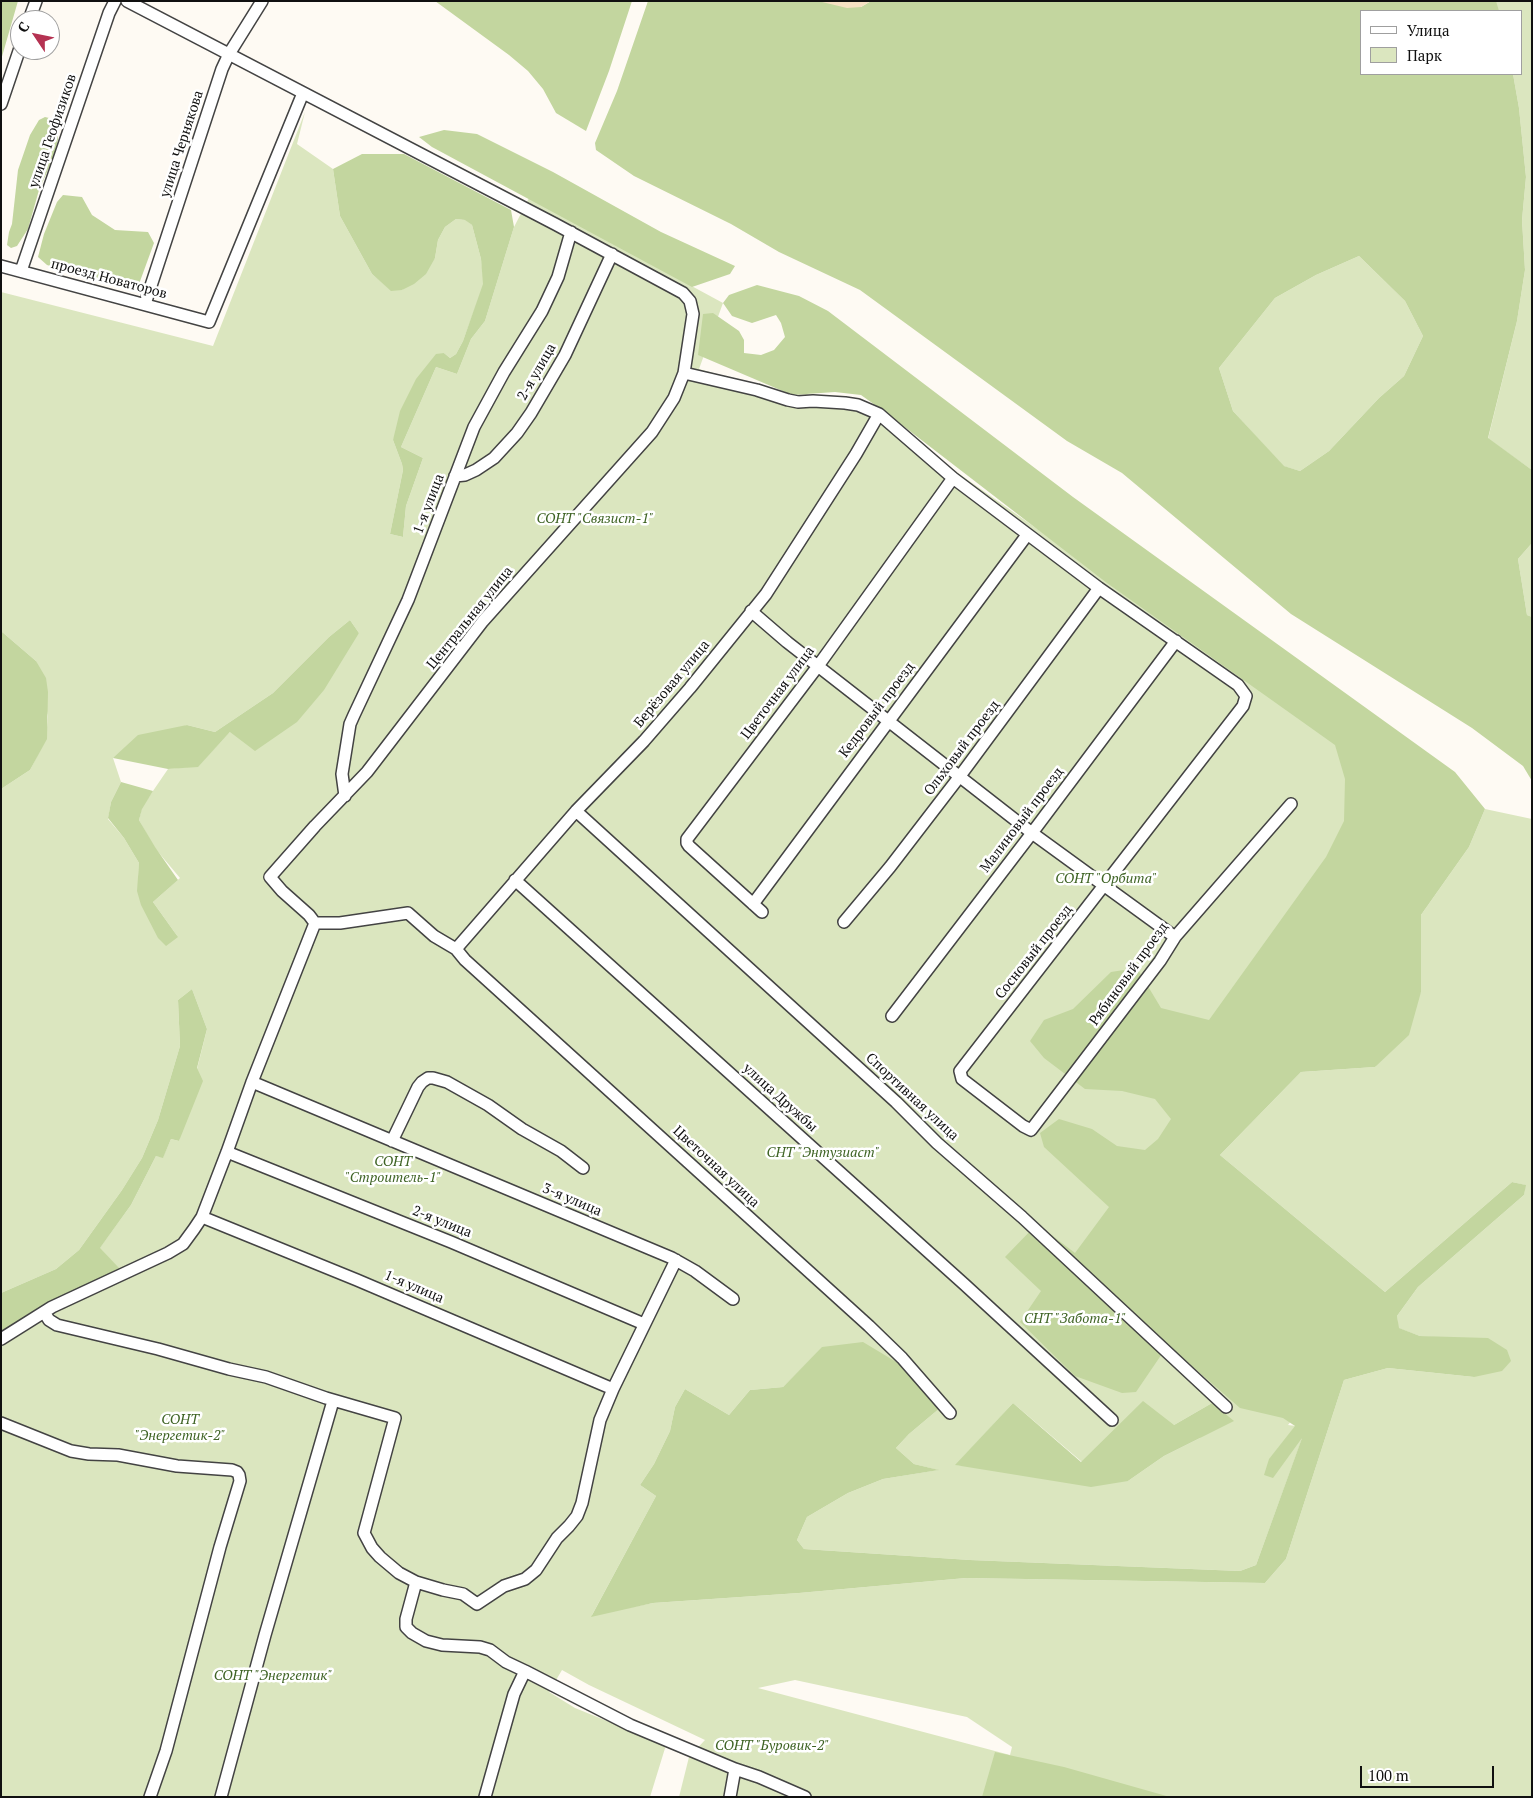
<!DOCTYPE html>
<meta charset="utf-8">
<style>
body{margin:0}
#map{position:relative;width:1533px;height:1798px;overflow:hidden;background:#fefaf3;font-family:"PT Serif",serif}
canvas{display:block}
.frame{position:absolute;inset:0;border:2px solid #101010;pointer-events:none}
.legend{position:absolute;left:1360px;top:10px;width:162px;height:65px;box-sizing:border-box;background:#fff;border:1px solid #9f9f9f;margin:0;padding:6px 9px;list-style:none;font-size:15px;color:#101010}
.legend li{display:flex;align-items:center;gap:10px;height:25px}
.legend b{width:25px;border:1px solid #9f9f9f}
.north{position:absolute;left:10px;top:10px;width:50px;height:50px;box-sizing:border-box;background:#fff;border:1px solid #9f9f9f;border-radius:50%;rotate:304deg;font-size:14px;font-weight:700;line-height:20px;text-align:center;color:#101010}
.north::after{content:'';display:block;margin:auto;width:18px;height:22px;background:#b53252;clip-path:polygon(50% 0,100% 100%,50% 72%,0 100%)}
.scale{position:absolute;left:1360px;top:1766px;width:134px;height:22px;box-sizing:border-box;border:2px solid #101010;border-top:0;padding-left:6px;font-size:15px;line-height:18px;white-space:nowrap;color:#101010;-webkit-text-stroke:4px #fff;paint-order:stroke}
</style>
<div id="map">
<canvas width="1533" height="1798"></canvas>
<div class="frame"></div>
<ul class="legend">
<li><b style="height:6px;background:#fff"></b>Улица</li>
<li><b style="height:14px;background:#dbe6bf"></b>Парк</li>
</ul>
<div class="north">С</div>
<div class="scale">100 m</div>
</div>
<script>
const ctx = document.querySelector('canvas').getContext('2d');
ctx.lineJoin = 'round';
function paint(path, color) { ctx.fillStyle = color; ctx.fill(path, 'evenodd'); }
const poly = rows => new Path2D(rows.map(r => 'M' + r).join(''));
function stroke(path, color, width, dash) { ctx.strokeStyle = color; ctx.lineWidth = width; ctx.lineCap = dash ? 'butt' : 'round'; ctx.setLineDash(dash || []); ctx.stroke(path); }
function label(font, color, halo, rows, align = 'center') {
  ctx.font = font + ' "PT Serif",serif'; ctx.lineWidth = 5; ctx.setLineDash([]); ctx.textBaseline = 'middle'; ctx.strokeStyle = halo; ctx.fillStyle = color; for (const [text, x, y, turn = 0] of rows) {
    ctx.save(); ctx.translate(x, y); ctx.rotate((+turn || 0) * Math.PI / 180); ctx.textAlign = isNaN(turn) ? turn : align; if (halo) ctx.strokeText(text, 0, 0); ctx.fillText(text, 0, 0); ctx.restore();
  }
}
paint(poly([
 [1489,1,1532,1,1532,470,1488,439,1517,321,1525,270,1522,220,1526,177,1519,108,1513,74,1522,74,1522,11,1495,11],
 [305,112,297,144,333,169,340,216,372,274,391,290,402,290,435,258,438,240,445,227,456,219,466,220,472,225,481,259,484,284,463,341,456,354,450,358,444,353,393,440,402,464,403,470,390,534,403,537,406,506,423,458,401,447,436,367,457,374,471,339,485,321,514,227,529,198,723,303,699,369,792,395,807,394,880,418,1460,827,1198,1165,1313,1394,1288,1425,1296,1426,1269,1460,1303,1436,1256,1565,1240,1571,970,1560,804,1549,797,1540,807,1517,848,1493,883,1479,938,1470,914,1464,896,1448,909,1434,940,1408,822,1348,783,1387,750,1390,729,1415,685,1389,675,1407,670,1431,654,1464,640,1485,656,1496,592,1615,653,1603,799,1593,966,1578,1265,1583,1286,1559,1344,1380,1388,1368,1474,1377,1445,1338,1420,1336,1398,1328,1397,1316,1418,1287,1524,1195,1525,1185,1512,1182,1385,1292,1220,1155,1301,1072,1375,1067,1421,992,1421,915,1469,847,1485,809,1532,819,1532,1797,679,1797,689,1757,705,1740,589,1685,562,1670,549,1692,575,1708,666,1745,650,1797,1,1797,1,1334,49,1302,122,1271,99,1249,131,1205,156,1156,163,1157,171,1139,179,1141,207,1029,192,989,178,1000,180,1046,158,1120,142,1158,122,1190,79,1250,56,1269,1,1293,1,789,30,770,46,739,48,716,36,661,1,631,1,292,213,346],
 [350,620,359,633,230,732,198,766,168,769,142,807,139,820,154,847,180,878,153,902,178,937,138,891,139,863,124,838,108,819,111,802,121,782,113,758,187,725,215,732,273,693,329,637],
 [1013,1403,1082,1462,1174,1425,1212,1403,1200,1438,1164,1456,1128,1481,956,1465],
 [795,1680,967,1717,1012,1747,1010,1755,758,1688],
 [1359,256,1405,301,1423,336,1404,376,1379,398,1329,451,1300,471,1283,466,1233,411,1219,368,1275,298,1316,275],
 [1532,543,1532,617,1527,615,1518,559]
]), '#dbe6bf');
paint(poly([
 [1,1,18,1,1,60],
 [435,1,632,1,609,71,586,131,556,113,543,89,528,71,509,55],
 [648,1,818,1,861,7,871,1,1496,1,1499,11,1362,11,1362,74,1513,74,1519,108,1526,177,1522,220,1525,270,1517,321,1488,438,1532,470,1532,543,1518,559,1527,615,1532,617,1532,781,1523,766,1472,728,1291,614,1122,473,1067,441,860,290,779,252,731,224,634,176,596,150,595,143,617,91],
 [1359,256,1405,301,1423,336,1404,376,1379,398,1329,451,1300,471,1284,466,1233,411,1219,368,1275,298,1316,275],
 [45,117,49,118,55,127,58,139,55,154,39,190,28,229,17,246,11,248,7,245,9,232,12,224,18,170,30,135,39,120],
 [444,130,477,134,553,172,661,232,735,266,730,274,692,287,432,147,419,137],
 [362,154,404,154,511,210,514,227,485,321,471,339,457,374,436,367,401,447,423,458,406,506,403,537,390,534,403,470,402,464,393,440,400,411,416,379,436,354,444,353,450,358,456,354,463,341,483,284,481,259,472,225,465,220,456,219,445,227,438,240,435,258,426,274,414,284,402,290,391,291,372,274,340,216,333,169],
 [63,195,82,197,92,215,115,230,148,232,154,243,139,284,128,289,47,265,38,257,44,234,57,202],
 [757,285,799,296,828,311,1073,497,1455,772,1485,809,1469,847,1421,915,1421,992,1409,1035,1375,1067,1301,1072,1220,1155,1385,1292,1512,1182,1526,1185,1524,1195,1418,1287,1397,1316,1399,1328,1420,1336,1488,1338,1507,1350,1511,1361,1502,1371,1474,1377,1388,1368,1344,1380,1286,1559,1265,1583,966,1578,799,1593,653,1603,591,1617,656,1496,640,1485,654,1464,670,1431,675,1407,685,1389,729,1415,750,1390,783,1387,822,1347,863,1342,898,1363,940,1408,909,1434,896,1448,914,1464,939,1470,883,1479,848,1493,807,1517,797,1540,804,1549,970,1560,1240,1571,1256,1565,1302,1438,1273,1478,1264,1475,1269,1459,1295,1426,1283,1418,1240,1408,1168,1345,1136,1392,1122,1393,1075,1376,1020,1322,1041,1291,1005,1257,1037,1224,1075,1253,1109,1207,1044,1147,1040,1133,1059,1119,1092,1129,1117,1146,1145,1150,1158,1139,1171,1119,1155,1099,1122,1091,1085,1089,1044,1058,1030,1041,1044,1020,1073,1009,1111,972,1137,968,1161,1008,1209,1020,1326,857,1344,821,1345,779,1335,745,1107,583,889,415,861,395,835,392,792,395,698,355,703,314,713,313,739,331,744,340,744,353,761,355,774,350,785,337,781,323,776,315,752,323,732,316,723,303,729,295],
 [350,620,359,633,324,690,297,722,255,751,230,732,198,767,168,769,113,758,138,735,187,725,215,732,273,693,329,637],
 [1,631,36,661,46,678,48,692,47,739,30,770,1,789],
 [121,782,153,791,142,809,139,820,155,847,178,880,153,902,178,937,166,946,158,938,141,905,137,891,139,863,124,838,108,818,111,802],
 [192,989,207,1029,197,1068,203,1081,179,1141,171,1139,163,1158,156,1156,131,1205,100,1248,122,1271,49,1302,1,1334,1,1293,56,1269,79,1250,122,1190,142,1158,158,1120,180,1046,178,1000],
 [1143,1401,1174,1425,1212,1403,1234,1421,1164,1456,1128,1481,1091,1487,955,1465,1013,1403,1081,1462],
 [995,1752,1064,1767,1170,1797,982,1797]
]), '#c3d69f');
paint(poly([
 [818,1,871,1,861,7,847,8]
]), '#f6e1c3');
const minor = poly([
 [29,20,36,1],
 [1,104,20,48],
 [1,266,209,322,303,93],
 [21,271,109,13,115,1],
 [145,304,222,69,229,54,262,1],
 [684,373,757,390,788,400,798,402,813,401,845,403,858,405,879,414,953,478,1099,588,1238,685,1246,696,1243,706,960,1071,962,1079,1023,1126,1031,1130,1160,961,1175,937,1291,804],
 [455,476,465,475,476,470,494,458,517,433,531,413,565,355,612,254],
 [751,611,787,642,1032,833,1175,937],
 [345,796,342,774,350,724,354,715,408,600,474,427,504,372,542,311,558,277,571,232],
 [576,811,896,1102,937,1143,1022,1217,1226,1407],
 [515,880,964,1284,1112,1420],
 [753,904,1027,535],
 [762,912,689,846,687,843,687,839,818,666,953,478],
 [844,922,890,867,960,776,1099,588],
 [315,923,340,923,408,913,434,936,456,949,465,960,869,1326,902,1358,950,1413],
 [456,949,576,811,644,741,690,688,766,594,856,454,879,414],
 [892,1016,1032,833,1176,641],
 [252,1082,672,1258,695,1271,733,1299],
 [392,1141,418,1087,422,1082,428,1078,433,1078,447,1082,488,1105,522,1129,561,1151,583,1168],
 [227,1152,451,1242,644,1324],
 [202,1217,357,1280,613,1389],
 [44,1312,49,1320,57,1325,158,1349,229,1369,266,1377,326,1398,395,1418,364,1533,372,1548,380,1557,399,1573,416,1582,406,1619,406,1627,412,1633,426,1641,442,1645,480,1647,490,1650,506,1662,525,1671],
 [1,1339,52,1307,168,1253,183,1244,194,1229,202,1217,227,1152,252,1082,315,923,309,915,282,891,270,877,315,826,367,772,483,621,652,432,674,398,684,373,693,314,690,301,683,293,555,224,127,1],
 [1,1423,71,1451,89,1454,118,1455,177,1466,232,1470,237,1472,239,1475,240,1481,220,1547,166,1751,150,1797],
 [416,1582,443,1590,463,1594,477,1604,504,1586,525,1579,536,1570,557,1538,569,1526,577,1516,582,1503,600,1420,613,1389,676,1260],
 [735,1769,759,1777,805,1797],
 [221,1797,265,1635,333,1401],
 [485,1797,514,1694,525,1671,630,1725,735,1769,730,1797]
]);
stroke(minor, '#434343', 14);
stroke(minor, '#fff', 11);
label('14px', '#101010', '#fff', [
 ["улица Геофизиков",53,131,-71],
 ["улица Чернякова",182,144,-72],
 ["проезд Новаторов",109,279,15],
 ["2-я улица",537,372,-60],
 ["1-я улица",429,504,-69],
 ["Центральная улица",470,618,-51],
 ["Берёзовая улица",672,684,-50],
 ["Цветочная улица",778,693,-53],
 ["Кедровый проезд",877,710,-53],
 ["Ольховый проезд",962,748,-53],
 ["Малиновый проезд",1022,820,-53],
 ["Сосновый проезд",1034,952,-52],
 ["Рябиновый проезд",1129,974,-54],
 ["Спортивная улица",912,1097,43],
 ["улица Дружбы",780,1098,42],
 ["Цветочная улица",716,1167,43],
 ["3-я улица",572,1200,23],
 ["2-я улица",442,1222,22],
 ["1-я улица",414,1287,23]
]);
label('italic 14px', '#3e6324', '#fff', [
 ["СОНТ \"Связист-1\"",595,519],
 ["СОНТ \"Орбита\"",1106,879],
 ["СНТ \"Энтузиаст\"",823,1153],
 ["СОНТ",393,1162],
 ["\"Строитель-1\"",393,1178],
 ["СНТ \"Забота-1\"",1075,1319],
 ["СОНТ",180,1420],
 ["\"Энергетик-2\"",180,1436],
 ["СОНТ \"Энергетик\"",273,1676],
 ["СОНТ \"Буровик-2\"",772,1746]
]);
</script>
